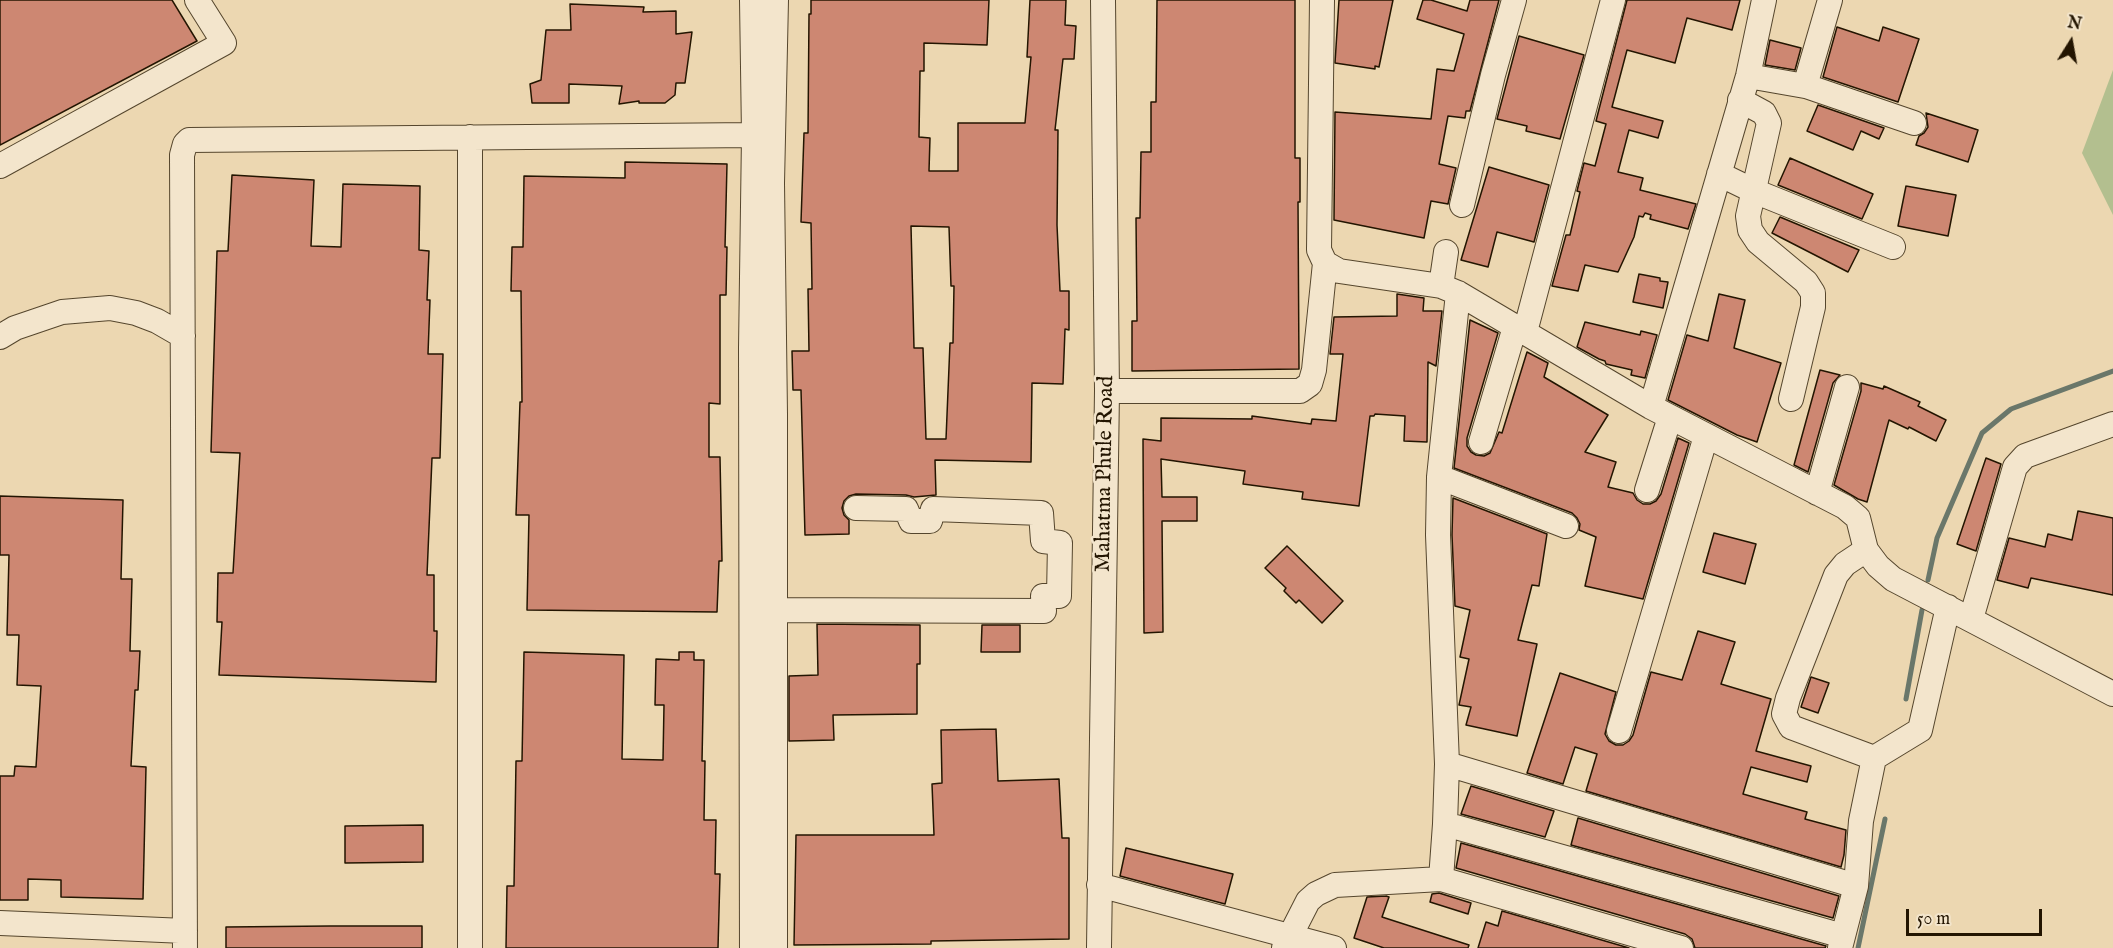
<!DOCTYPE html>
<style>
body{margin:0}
#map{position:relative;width:2113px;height:948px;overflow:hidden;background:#ecd7b1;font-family:"IM FELL English",serif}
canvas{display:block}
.north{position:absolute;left:2041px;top:12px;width:60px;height:60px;-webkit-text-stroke:4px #f3e5cc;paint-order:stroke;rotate:11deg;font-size:16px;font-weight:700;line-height:24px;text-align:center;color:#231501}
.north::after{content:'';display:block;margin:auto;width:21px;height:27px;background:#231501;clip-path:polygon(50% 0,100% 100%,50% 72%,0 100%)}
.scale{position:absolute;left:1906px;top:909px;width:136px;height:27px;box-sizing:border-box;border:3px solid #231501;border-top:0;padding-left:8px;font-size:18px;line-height:21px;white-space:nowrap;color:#231501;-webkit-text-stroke:4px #f3e5cc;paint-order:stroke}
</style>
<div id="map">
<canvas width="2113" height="948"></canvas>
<div class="north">N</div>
<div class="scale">50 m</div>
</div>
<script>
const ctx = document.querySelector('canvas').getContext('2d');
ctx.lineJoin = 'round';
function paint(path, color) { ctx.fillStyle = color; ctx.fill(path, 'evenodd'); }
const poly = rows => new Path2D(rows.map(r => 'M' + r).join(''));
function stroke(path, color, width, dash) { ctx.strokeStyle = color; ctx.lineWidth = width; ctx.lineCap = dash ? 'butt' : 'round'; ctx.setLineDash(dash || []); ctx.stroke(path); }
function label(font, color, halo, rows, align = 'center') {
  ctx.font = font + ' "IM FELL English",serif'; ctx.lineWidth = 5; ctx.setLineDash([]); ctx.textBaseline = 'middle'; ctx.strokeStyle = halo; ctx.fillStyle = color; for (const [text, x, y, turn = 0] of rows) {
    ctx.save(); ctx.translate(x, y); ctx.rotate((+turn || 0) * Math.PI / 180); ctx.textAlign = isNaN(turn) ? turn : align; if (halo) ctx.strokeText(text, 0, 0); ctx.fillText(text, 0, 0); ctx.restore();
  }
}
paint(poly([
 [2113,70,2113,215,2082,153]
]), '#b3bf8f');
stroke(poly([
 [1928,580,1937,538,1982,433,2011,409,2113,371],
 [1906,699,1922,610],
 [1858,948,1885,819]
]), '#6a776a', 5);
const building = poly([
 [0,0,172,0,197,41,0,145,0,0],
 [811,0,989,0,987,45,924,43,924,71,920,71,919,137,930,138,929,171,958,171,958,123,1025,123,1031,57,1027,57,1030,0,1066,0,1065,25,1076,26,1074,59,1063,59,1055,130,1058,130,1057,225,1060,291,1069,291,1069,330,1065,329,1063,384,1032,383,1031,462,935,460,936,495,914,497,906,495,856,494,849,496,844,501,842,508,844,515,849,520,849,534,805,535,801,390,793,390,792,351,809,351,808,289,812,289,811,223,801,222,804,133,808,133,809,14,811,14,811,0],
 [911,226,949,227,951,286,954,286,953,343,950,343,946,439,926,439,923,348,914,348,911,226],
 [1157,0,1295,0,1295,158,1300,158,1300,202,1298,202,1299,369,1132,371,1132,321,1137,321,1136,218,1140,218,1141,152,1151,152,1151,102,1156,102,1157,0],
 [1339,0,1393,0,1379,67,1375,66,1375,69,1335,63,1339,0],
 [1423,0,1431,0,1467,11,1470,0,1499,0,1470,111,1466,111,1465,118,1448,116,1439,164,1456,168,1448,204,1431,201,1424,238,1334,220,1335,112,1431,119,1437,69,1454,71,1464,34,1417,19,1423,0],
 [1627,0,1740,0,1732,30,1687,18,1675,63,1627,50,1612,107,1663,121,1658,138,1629,130,1618,172,1643,178,1640,190,1696,204,1688,229,1650,219,1651,215,1645,213,1643,217,1639,216,1634,237,1618,272,1585,265,1578,291,1552,286,1566,235,1570,235,1580,192,1577,191,1584,163,1595,166,1606,124,1596,121,1627,0],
 [570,4,644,7,643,12,676,11,676,34,692,32,685,83,676,83,675,95,665,103,639,103,639,101,619,104,622,86,569,84,569,103,532,103,530,84,541,80,546,30,571,30,570,4],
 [1837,27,1879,41,1883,27,1919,39,1898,102,1823,77,1837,27],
 [1519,36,1584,55,1560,139,1526,131,1527,126,1497,119,1519,36],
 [1770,40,1801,48,1795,70,1765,65,1770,40],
 [1818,105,1884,128,1879,139,1861,131,1853,150,1807,131,1818,105],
 [1926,113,1978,130,1968,162,1916,145,1919,136,1924,133,1928,127,1926,113],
 [1790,158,1873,194,1862,219,1778,185,1790,158],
 [625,162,727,164,725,247,727,247,726,295,720,295,720,404,709,403,709,457,720,457,722,561,719,561,717,612,527,610,529,515,516,515,520,402,522,402,521,291,511,291,512,247,523,247,524,176,625,178,625,162],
 [1489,167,1549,185,1534,242,1497,232,1488,267,1461,260,1489,167],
 [232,175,314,180,311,246,341,247,343,184,420,186,419,250,429,251,427,300,430,300,428,354,443,354,440,458,432,458,427,575,434,575,434,631,437,631,436,682,219,675,222,622,217,622,218,573,233,573,240,453,211,452,217,251,228,251,232,175],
 [1906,186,1956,195,1948,236,1898,226,1906,186],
 [1780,217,1859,250,1848,272,1772,233,1780,217],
 [1639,274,1660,278,1660,281,1668,282,1663,308,1633,302,1639,274],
 [1397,294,1424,298,1423,311,1442,311,1436,366,1428,362,1427,442,1404,441,1405,416,1375,414,1374,416,1370,416,1359,506,1302,499,1303,492,1243,484,1245,471,1161,459,1162,497,1197,497,1197,521,1162,521,1163,632,1144,633,1143,439,1161,441,1161,418,1252,419,1252,416,1311,424,1312,419,1336,421,1343,354,1330,354,1334,317,1397,316,1397,294],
 [1719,294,1745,300,1734,348,1781,363,1757,442,1737,435,1668,400,1687,335,1708,341,1719,294],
 [1470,320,1498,333,1467,438,1467,446,1471,452,1476,455,1484,456,1490,453,1499,432,1502,433,1527,352,1548,363,1544,377,1608,415,1585,452,1616,462,1608,487,1633,493,1637,500,1643,504,1650,504,1656,501,1661,494,1678,438,1689,443,1643,599,1585,586,1596,537,1579,530,1580,524,1577,518,1572,513,1454,468,1470,320],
 [1585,322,1640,335,1641,331,1657,335,1645,378,1631,375,1632,370,1606,364,1605,361,1599,359,1577,347,1585,322],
 [1820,370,1840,375,1833,383,1808,472,1794,465,1820,370],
 [1861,383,1883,389,1884,386,1920,402,1918,406,1946,420,1936,441,1909,427,1908,429,1889,420,1867,502,1858,499,1834,485,1861,391,1861,383],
 [1986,458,2001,464,1976,551,1957,544,1986,458],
 [0,496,123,500,121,579,132,579,130,651,140,651,138,690,135,690,131,766,146,767,143,899,61,897,61,880,28,879,28,900,0,900,0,776,14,776,15,766,36,767,41,686,17,685,19,635,7,635,9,555,0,555,0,496],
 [1453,498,1547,534,1539,586,1532,585,1518,640,1537,644,1517,736,1466,725,1471,707,1459,705,1469,659,1460,657,1470,610,1455,606,1452,535,1453,498],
 [2078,511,2113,518,2113,595,2031,578,2028,588,1997,580,2009,538,2045,547,2048,534,2072,540,2078,511],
 [1714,533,1756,544,1745,584,1703,572,1714,533],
 [1287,546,1343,601,1322,623,1299,600,1296,603,1284,591,1286,588,1265,568,1287,546],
 [817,624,920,625,920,664,917,664,917,714,833,715,834,740,789,741,789,676,818,675,817,624],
 [982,625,1020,625,1020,652,981,652,982,625],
 [1698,631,1735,642,1721,684,1771,699,1756,751,1811,766,1807,782,1751,767,1743,794,1807,812,1805,819,1846,830,1844,855,1841,867,1586,791,1597,754,1575,747,1563,784,1527,773,1560,673,1616,692,1605,734,1609,741,1616,745,1623,745,1629,741,1633,735,1651,672,1682,680,1698,631],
 [524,652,624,655,622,759,663,760,664,705,655,705,656,659,679,660,679,652,694,652,694,660,704,660,702,761,705,761,704,820,716,820,715,874,720,874,718,948,506,948,507,886,514,886,516,761,522,761,524,652],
 [1811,677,1829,683,1818,713,1801,707,1811,677],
 [996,729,998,781,1059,779,1062,838,1069,838,1069,939,931,941,931,944,794,945,796,835,934,835,932,784,942,783,941,730,996,729],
 [1471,786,1554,811,1545,837,1461,814,1471,786],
 [1578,818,1839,896,1833,918,1571,845,1578,818],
 [423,825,423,862,345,863,345,826,423,825],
 [1461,843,1826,946,1825,948,1695,948,1692,939,1685,934,1456,868,1461,843],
 [1126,848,1233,874,1225,904,1120,876,1126,848],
 [1439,893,1471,903,1468,914,1430,902,1432,894,1439,893],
 [1386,896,1389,897,1382,917,1469,945,1468,948,1384,948,1354,938,1367,897,1386,896],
 [1502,911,1629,948,1478,948,1486,922,1498,926,1502,911],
 [330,926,422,926,422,948,226,948,226,927,330,926]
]);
paint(building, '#cd8772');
stroke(building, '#231501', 1.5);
const minor = poly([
 [752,0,754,135,751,348,752,948],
 [1748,76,1805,86,1830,0],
 [1803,85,1914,123],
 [1740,100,1764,113,1769,123,1748,216,1750,230,1758,242,1806,282,1813,293,1813,307,1791,399],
 [0,166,224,43,197,0],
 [1719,174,1754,191,1893,247],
 [1462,205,1493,75,1514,0],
 [1325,263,1339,271,1441,286,1458,293,1651,407,1845,507,1858,518,1866,550,1878,566,1893,579,2113,694],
 [1441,286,1446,252],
 [1525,332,1613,0],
 [0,337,15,328,62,312,110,308,136,313,157,321,183,336],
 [1107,391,1300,391,1310,384,1314,370,1325,263,1319,250,1322,0],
 [1651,407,1748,76,1764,0],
 [1481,442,1515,327],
 [1439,477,1566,526],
 [1647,490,1670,417],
 [1817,493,1847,387],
 [1866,550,1845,564,1836,575,1788,698,1784,714,1791,727,1874,758],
 [775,610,1044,611,1043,596,1059,596,1060,543,1043,541,1041,513,933,509,930,521,911,521,906,509,856,508],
 [1971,619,2015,467,2025,456,2113,424],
 [1619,731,1706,436],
 [1447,764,1438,535,1439,477,1458,293],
 [1445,824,1447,764,1856,886],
 [1441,879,1445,824,1843,936],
 [1099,885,1334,948],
 [0,923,185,931],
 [185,948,182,155,185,144,189,140,754,135],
 [470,948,470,137],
 [775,948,775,414,772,183,776,0],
 [1099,948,1107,391,1103,0],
 [1284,948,1308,901,1316,894,1335,885,1441,879,1681,948],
 [1840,948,1856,886,1861,821,1874,758,1920,730,1948,607]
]);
stroke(minor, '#55462d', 26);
stroke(minor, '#f3e5cc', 24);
label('22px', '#231501', '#f3e5cc', [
 ["Mahatma Phule Road",1106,474,-89]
]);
</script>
